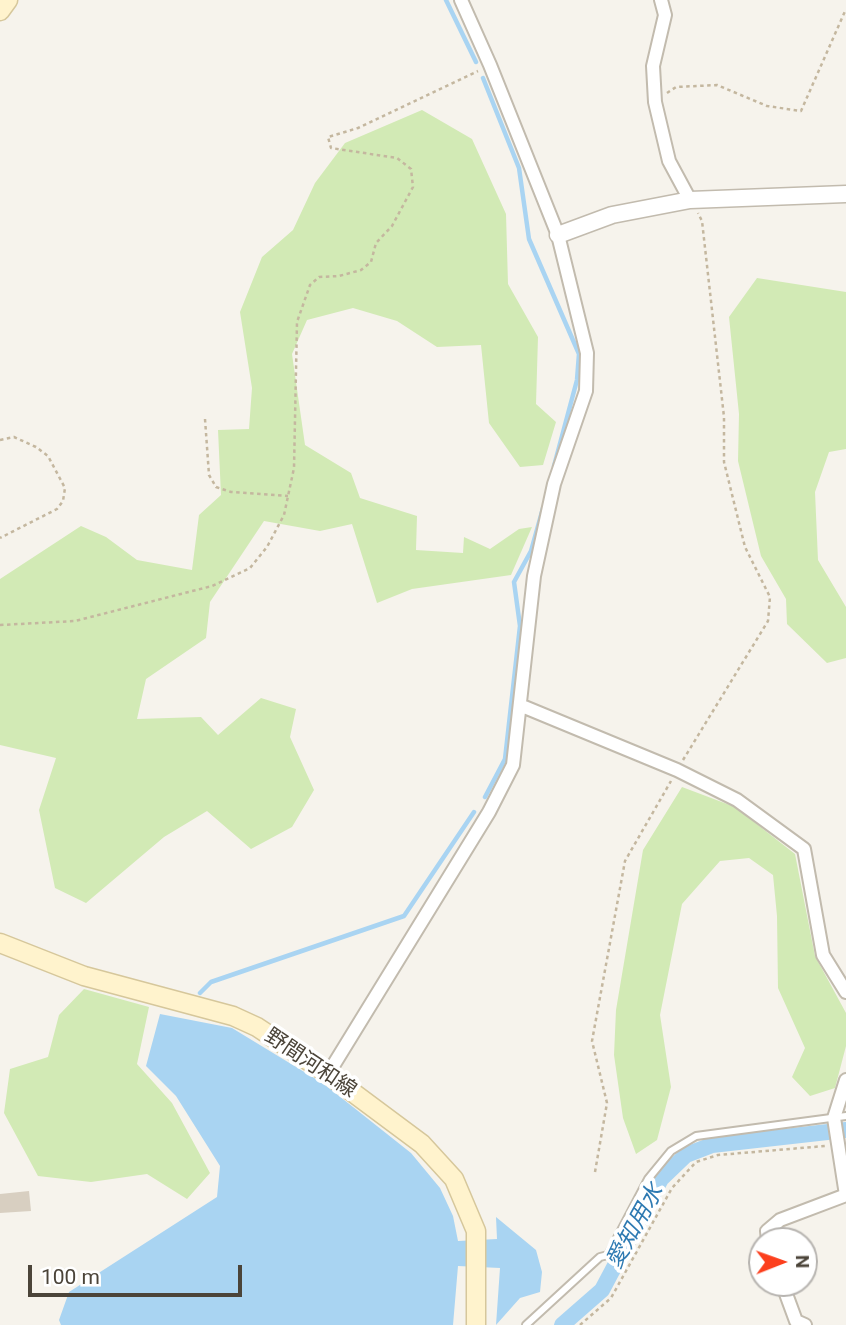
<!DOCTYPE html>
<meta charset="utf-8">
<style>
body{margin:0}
#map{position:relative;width:846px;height:1325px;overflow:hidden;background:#f6f3ec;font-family:Roboto,sans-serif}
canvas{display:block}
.north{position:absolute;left:748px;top:1227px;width:70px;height:70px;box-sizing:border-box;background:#fff;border:2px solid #b7b4b0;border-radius:50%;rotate:89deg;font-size:19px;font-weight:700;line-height:28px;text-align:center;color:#4b4439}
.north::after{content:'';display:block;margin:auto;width:24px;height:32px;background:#fc3f1d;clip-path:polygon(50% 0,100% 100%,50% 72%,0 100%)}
.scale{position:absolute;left:28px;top:1265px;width:214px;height:32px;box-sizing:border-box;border:4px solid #4b4439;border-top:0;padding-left:9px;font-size:21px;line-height:24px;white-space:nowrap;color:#4b4439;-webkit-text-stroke:5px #fff;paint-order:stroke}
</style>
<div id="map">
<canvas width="846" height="1325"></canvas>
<div class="north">N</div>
<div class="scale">100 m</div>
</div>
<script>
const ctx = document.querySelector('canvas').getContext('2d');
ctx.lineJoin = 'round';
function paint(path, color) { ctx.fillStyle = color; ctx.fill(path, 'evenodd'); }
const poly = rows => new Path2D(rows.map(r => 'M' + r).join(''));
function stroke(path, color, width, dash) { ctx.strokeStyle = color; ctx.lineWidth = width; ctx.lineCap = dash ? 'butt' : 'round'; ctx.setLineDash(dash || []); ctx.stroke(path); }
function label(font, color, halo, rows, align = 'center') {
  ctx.font = font + ' Roboto,"Noto Sans JP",sans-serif'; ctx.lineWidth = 7; ctx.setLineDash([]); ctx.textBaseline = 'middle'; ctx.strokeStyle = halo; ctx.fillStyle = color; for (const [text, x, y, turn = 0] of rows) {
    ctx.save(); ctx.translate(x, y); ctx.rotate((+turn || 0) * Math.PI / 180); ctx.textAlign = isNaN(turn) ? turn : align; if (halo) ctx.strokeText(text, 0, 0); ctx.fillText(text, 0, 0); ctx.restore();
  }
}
paint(poly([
 [422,110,472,139,506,214,508,284,538,337,536,404,556,422,543,465,520,467,489,423,481,345,437,347,397,321,353,308,307,320,292,354,305,445,351,473,360,498,417,516,416,550,463,553,464,537,490,549,519,529,532,527,511,575,412,589,377,603,352,524,320,531,264,521,210,602,206,638,146,679,137,719,201,717,218,735,261,698,296,709,290,737,314,790,292,827,251,849,207,811,164,837,86,903,55,888,39,810,56,758,0,745,0,579,81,526,106,537,137,560,192,570,199,515,221,495,218,430,249,429,252,388,240,312,262,257,293,230,315,183,345,143],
 [757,278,846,292,846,449,829,452,815,492,818,560,846,607,846,658,827,663,787,624,786,599,761,556,738,461,739,414,729,317],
 [682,787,735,807,795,854,815,956,846,1013,846,1046,835,1088,810,1096,792,1077,805,1048,778,988,777,916,773,875,749,858,720,861,682,904,660,1015,671,1087,657,1140,636,1154,623,1118,614,1055,616,1010,643,850],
 [84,989,149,1007,137,1064,172,1103,210,1173,187,1199,147,1174,91,1182,38,1176,4,1113,10,1069,48,1057,59,1015]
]), '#d2eab5');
paint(poly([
 [160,1014,232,1028,324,1084,411,1153,440,1188,453,1216,458,1241,497,1239,496,1217,536,1250,542,1272,540,1292,520,1298,496,1325,500,1268,458,1266,453,1325,61,1325,59,1320,69,1292,217,1197,220,1166,176,1096,146,1066]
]), '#a9d4f2');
stroke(poly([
 [446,0,476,62],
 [483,78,519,168,529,239,579,354,577,380,554,466],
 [485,797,505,759,520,626,514,582,531,551,543,508],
 [200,993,211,982,404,916,474,812]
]), '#a9d4f2', 4.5);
stroke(poly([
 [562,1325,602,1290,661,1179,686,1155,712,1145,846,1130]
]), '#a9d4f2', 16);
paint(poly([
 [29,1191,31,1211,0,1213,0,1194]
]), '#d8cfc1');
const service = poly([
 [526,1325,600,1257,608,1255,648,1179,671,1151,696,1136,846,1116]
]);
const minor = poly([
 [661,0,665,15,653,66,655,102,669,161,690,200],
 [522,706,677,770,737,800,804,849,823,955,846,992],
 [328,1074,489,812,513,765,534,576,554,484,586,391,587,353,558,235,490,65,461,0],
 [768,1241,767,1231,780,1220,846,1195,834,1118,846,1080],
 [782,1283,796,1321,805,1325]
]);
const tertiary = poly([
 [558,235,612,215,690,200,846,194]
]);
const secondary = poly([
 [0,11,8,0],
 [0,943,84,976,233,1016,257,1027,328,1074,422,1144,454,1179,476,1231,476,1325]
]);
stroke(service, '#c2bbae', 10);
stroke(minor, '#c2bbae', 16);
stroke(tertiary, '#c2bbae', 19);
stroke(secondary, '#d6c79b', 21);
stroke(poly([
 [667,93,676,87,717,85,767,106,801,111,846,9],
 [205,419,209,475,216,487,231,492,288,496],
 [0,440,14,437,36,447,48,456,65,488,63,501,57,509,0,538],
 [0,625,75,621,212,586,250,568,267,547,284,515,294,468,297,322,310,285,319,277,339,276,361,270,371,262,376,243,392,226,413,187,411,169,397,158,331,148,328,137,358,128,478,71],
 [683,760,768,621,770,597,745,547,724,462,724,417,702,221,698,213],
 [595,1172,607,1103,592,1041,625,861,671,781],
 [580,1325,611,1298,672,1188,696,1162,718,1155,825,1146]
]), '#c4b79f', 2.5, [3.5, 3.5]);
stroke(service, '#fff', 6);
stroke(minor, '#fff', 12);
stroke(tertiary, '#fff', 16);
stroke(secondary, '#fff3cd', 18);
label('21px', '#4b4439', '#fff', [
 ["野間河和線",310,1064,34]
]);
label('italic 23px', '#2e7ab2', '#fff', [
 ["愛知用水",636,1227,-61]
]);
</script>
